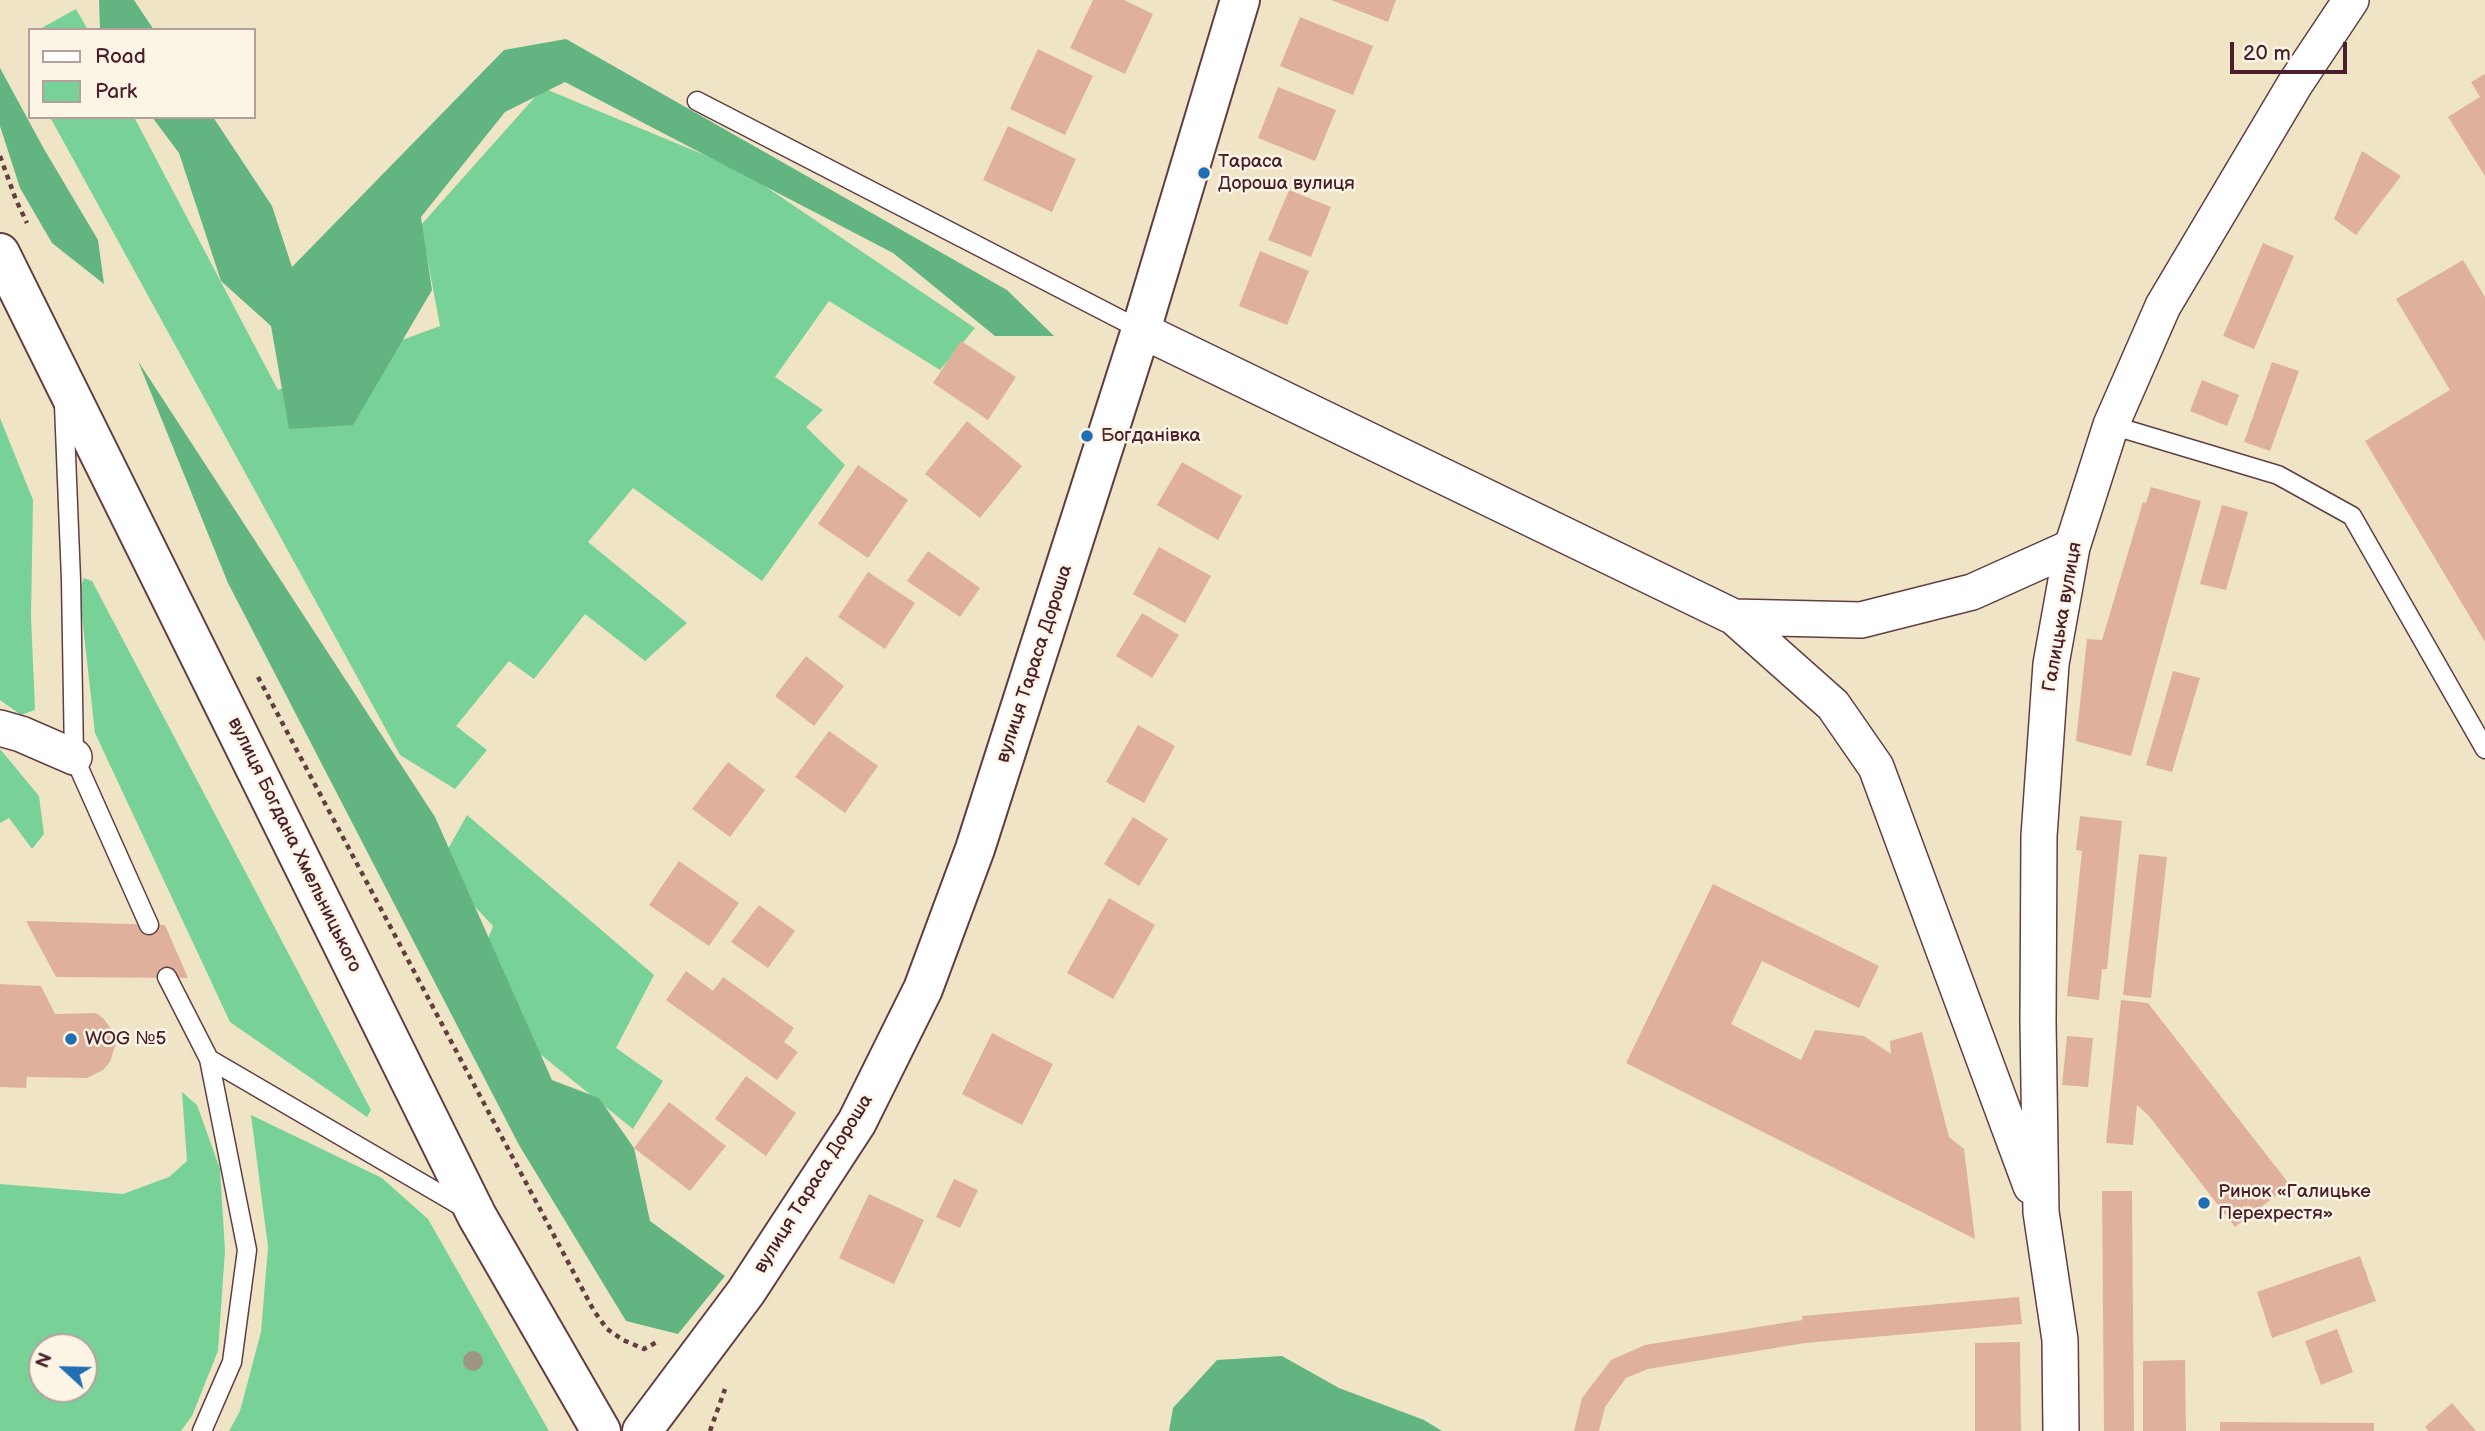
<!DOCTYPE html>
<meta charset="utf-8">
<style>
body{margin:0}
#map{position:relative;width:2485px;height:1431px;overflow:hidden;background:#efe5c6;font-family:"Balsamiq Sans",sans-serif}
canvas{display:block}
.legend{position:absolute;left:28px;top:28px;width:228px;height:91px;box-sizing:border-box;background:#fcf5e5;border:2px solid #b59f9b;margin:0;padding:9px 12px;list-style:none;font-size:21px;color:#4a1f2b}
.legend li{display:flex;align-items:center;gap:14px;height:35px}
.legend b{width:35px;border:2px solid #b59f9b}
.north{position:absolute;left:28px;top:1333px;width:70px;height:70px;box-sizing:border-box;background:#fcf5e5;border:2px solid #b59f9b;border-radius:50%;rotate:292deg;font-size:19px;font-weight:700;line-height:28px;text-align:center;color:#4a1f2b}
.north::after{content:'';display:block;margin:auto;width:24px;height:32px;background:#1f6fb2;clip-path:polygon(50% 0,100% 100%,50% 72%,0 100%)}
.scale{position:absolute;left:2230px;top:42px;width:117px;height:32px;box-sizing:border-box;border:4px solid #4a1f2b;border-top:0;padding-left:9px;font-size:21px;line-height:24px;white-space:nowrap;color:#4a1f2b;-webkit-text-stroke:5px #fcf5e5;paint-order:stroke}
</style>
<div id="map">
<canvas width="2485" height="1431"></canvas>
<ul class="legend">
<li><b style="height:9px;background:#fff"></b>Road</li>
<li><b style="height:19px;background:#78d298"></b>Park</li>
</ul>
<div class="north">N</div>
<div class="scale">20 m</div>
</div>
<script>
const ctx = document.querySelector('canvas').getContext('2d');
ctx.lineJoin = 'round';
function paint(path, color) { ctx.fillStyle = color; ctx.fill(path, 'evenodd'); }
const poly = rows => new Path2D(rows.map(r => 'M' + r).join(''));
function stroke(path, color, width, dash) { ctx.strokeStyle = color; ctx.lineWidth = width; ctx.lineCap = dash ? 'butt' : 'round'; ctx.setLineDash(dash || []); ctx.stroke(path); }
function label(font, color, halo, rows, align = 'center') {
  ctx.font = font + ' "Balsamiq Sans",sans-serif'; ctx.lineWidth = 5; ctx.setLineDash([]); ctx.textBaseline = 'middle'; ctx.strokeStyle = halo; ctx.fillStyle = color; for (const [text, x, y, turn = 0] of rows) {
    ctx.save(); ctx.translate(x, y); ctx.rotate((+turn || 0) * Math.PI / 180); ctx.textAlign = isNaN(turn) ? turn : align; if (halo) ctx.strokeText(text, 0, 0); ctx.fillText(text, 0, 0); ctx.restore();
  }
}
paint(poly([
 [76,9,88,30,38,30],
 [543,88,741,170,975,328,940,370,829,301,775,377,823,410,806,427,845,465,762,581,633,488,588,542,687,623,645,661,585,614,534,679,509,661,456,726,487,750,455,789,400,755,50,117,134,117,278,390,340,363,440,326,421,225],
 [0,418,33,500,31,617,35,710,21,715,0,700],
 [84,578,92,581,371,1110,367,1117,230,1022,95,733,79,590],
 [0,749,39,796,44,834,32,849,9,818,0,823],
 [467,815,654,975,616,1048,663,1081,633,1129,494,1017,481,956,493,926,438,867],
 [182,1092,197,1105,220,1169,225,1251,218,1351,192,1416,181,1431,0,1431,0,1184,123,1194,169,1177,187,1161],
 [42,1347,84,1347,84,1389,42,1389],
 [251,1115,382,1178,428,1219,549,1431,229,1431,240,1411,261,1332,268,1247]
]), '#78d298');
paint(poly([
 [99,0,134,0,154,30,100,30],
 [566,39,1007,290,1054,336,995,336,893,253,565,82,505,112,421,217,432,290,353,425,289,429,271,326,221,281,179,153,152,117,213,117,272,206,292,267,504,50],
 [0,68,44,149,98,240,104,284,52,243,20,188,0,126],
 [138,361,435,817,552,1080,599,1098,634,1148,650,1221,725,1276,678,1334,626,1321,519,1145,228,583],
 [1282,1356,1339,1388,1424,1420,1442,1431,1169,1431,1173,1408,1217,1360]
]), '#62b480');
paint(poly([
 [1093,0,1124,0,1153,14,1125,74,1070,48],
 [1331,0,1396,0,1388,22],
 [1300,17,1373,46,1353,95,1280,66],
 [1038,49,1093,76,1065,135,1010,109],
 [2485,74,2485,176,2448,117,2480,97,2471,82],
 [1278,87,1336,110,1315,161,1258,138],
 [1008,126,1076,159,1052,212,983,180],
 [2362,151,2401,176,2356,235,2334,219],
 [1289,190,1331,207,1311,257,1268,240],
 [2263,243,2294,256,2254,349,2223,336],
 [1260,251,1309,271,1287,325,1239,306],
 [2463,260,2485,297,2485,642,2365,441,2450,390,2396,299],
 [961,341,1016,377,988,420,933,383],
 [2272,362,2299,371,2270,451,2244,442],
 [2202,380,2239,395,2227,426,2190,411],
 [967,421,1022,466,980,518,925,474],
 [1182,462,1242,496,1218,540,1157,505],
 [858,465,908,500,868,558,818,524],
 [2151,487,2201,501,2131,756,2076,741,2087,639,2102,640,2143,502,2146,503],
 [2222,505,2248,512,2226,590,2200,584],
 [1159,547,1211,576,1185,623,1133,594],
 [928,551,980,588,960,617,907,581],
 [868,572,915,603,885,649,838,617],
 [1142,613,1179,635,1152,678,1116,656],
 [806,656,844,686,814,726,775,696],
 [2173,671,2200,678,2172,772,2146,765],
 [1138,725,1175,746,1144,803,1106,782],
 [829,731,878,766,845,813,795,777],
 [728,762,765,790,730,837,692,809],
 [2080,816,2122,821,2107,969,2102,969,2099,1000,2067,996,2082,851,2076,850],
 [1133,817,1168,839,1139,886,1104,864],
 [2139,854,2167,857,2151,998,2123,995],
 [679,861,739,903,709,946,649,905],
 [1713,884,1879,966,1859,1008,1762,961,1731,1024,1801,1060,1815,1030,1864,1036,1891,1054,1890,1041,1922,1032,1949,1137,1964,1149,1975,1239,1626,1063],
 [1109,898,1155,925,1113,999,1067,973],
 [759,905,795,931,768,968,731,942],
 [26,921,165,925,188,978,56,977],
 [686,971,713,991,723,977,794,1028,784,1042,798,1052,777,1080,666,1000],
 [0,984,41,986,55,1014,96,1013,103,1018,115,1034,116,1043,110,1062,103,1070,87,1078,27,1077,26,1088,0,1087],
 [2121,1000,2148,1003,2290,1185,2235,1227,2149,1116,2137,1105,2133,1145,2106,1143],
 [992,1033,1053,1064,1022,1125,962,1094],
 [2067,1036,2093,1038,2088,1087,2062,1085],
 [746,1076,796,1113,766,1156,715,1119],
 [669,1102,726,1146,690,1191,634,1148],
 [954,1179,978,1190,960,1228,936,1217],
 [2102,1191,2132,1191,2134,1431,2104,1431],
 [869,1194,924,1220,894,1284,839,1258],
 [2360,1256,2376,1301,2272,1338,2257,1292],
 [2019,1297,2022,1324,1805,1343,1648,1369,1626,1378,1605,1407,1599,1431,1574,1431,1582,1398,1611,1360,1645,1345,1802,1320,1803,1329,1802,1316],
 [2337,1329,2353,1372,2321,1385,2305,1341],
 [2020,1342,2021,1431,1975,1431,1975,1343],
 [2185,1360,2186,1431,2143,1431,2143,1361],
 [2452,1403,2476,1431,2428,1431,2425,1427],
 [2220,1422,2374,1423,2374,1431,2220,1431]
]), '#dfb19d');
const lane = poly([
 [697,101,1141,330],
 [64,405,71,580,74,757,149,925],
 [2111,425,2278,475,2352,516,2485,749],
 [167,977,209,1059,247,1250,232,1362,202,1431],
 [209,1059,466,1209]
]);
const street = poly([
 [1141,330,1734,617,1833,705,1876,767,2031,1186],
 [1734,617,1861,620,1972,592,2072,547],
 [0,728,21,734,74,757],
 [2061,1431,2060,1340,2041,1212,2038,1022,2039,836,2051,664,2072,547,2111,425,2163,306,2295,84,2351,0]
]);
const secondary = poly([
 [642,1431,746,1292,857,1122,923,989,975,849,1141,330,1240,0]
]);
const highway = poly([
 [0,253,477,1216,601,1431]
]);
stroke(lane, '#633d42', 21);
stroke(street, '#633d42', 38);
stroke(secondary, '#633d42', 42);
stroke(highway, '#633d42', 42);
stroke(poly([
 [0,156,16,200,27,223],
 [258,677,594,1311,607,1329,623,1340,644,1349,657,1342],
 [710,1431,725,1389]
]), '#633d42', 4.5, [5, 5]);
stroke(lane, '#fff', 18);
stroke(street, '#fff', 35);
stroke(secondary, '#fff', 38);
stroke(highway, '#fff', 38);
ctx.fillStyle = '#9c9683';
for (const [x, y] of [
 [473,1361]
]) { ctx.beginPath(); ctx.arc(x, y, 10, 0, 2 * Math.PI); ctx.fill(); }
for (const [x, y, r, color] of [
 [1204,173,7,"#1f6fb2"],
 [1087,436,7,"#1f6fb2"],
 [71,1039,7,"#1f6fb2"],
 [2204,1203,7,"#1f6fb2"]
]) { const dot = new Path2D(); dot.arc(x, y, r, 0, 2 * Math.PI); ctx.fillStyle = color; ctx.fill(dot); stroke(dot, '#fcf5e5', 2.5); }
label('19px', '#4a1f2b', '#fcf5e5', [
 ["Тараса",1218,162],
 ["Дороша вулиця",1218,184],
 ["Богданівка",1101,436],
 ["WOG №5",85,1039],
 ["Ринок «Галицьке",2218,1192],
 ["Перехрестя»",2218,1214]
], 'left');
label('19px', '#4a1f2b', '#fcf5e5', [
 ["Галицька вулиця",2063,617,-80],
 ["вулиця Тараса Дороша",1035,664,-72],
 ["вулиця Богдана Хмельницького",294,845,64],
 ["вулиця Тараса Дороша",814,1184,-58]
]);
</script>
